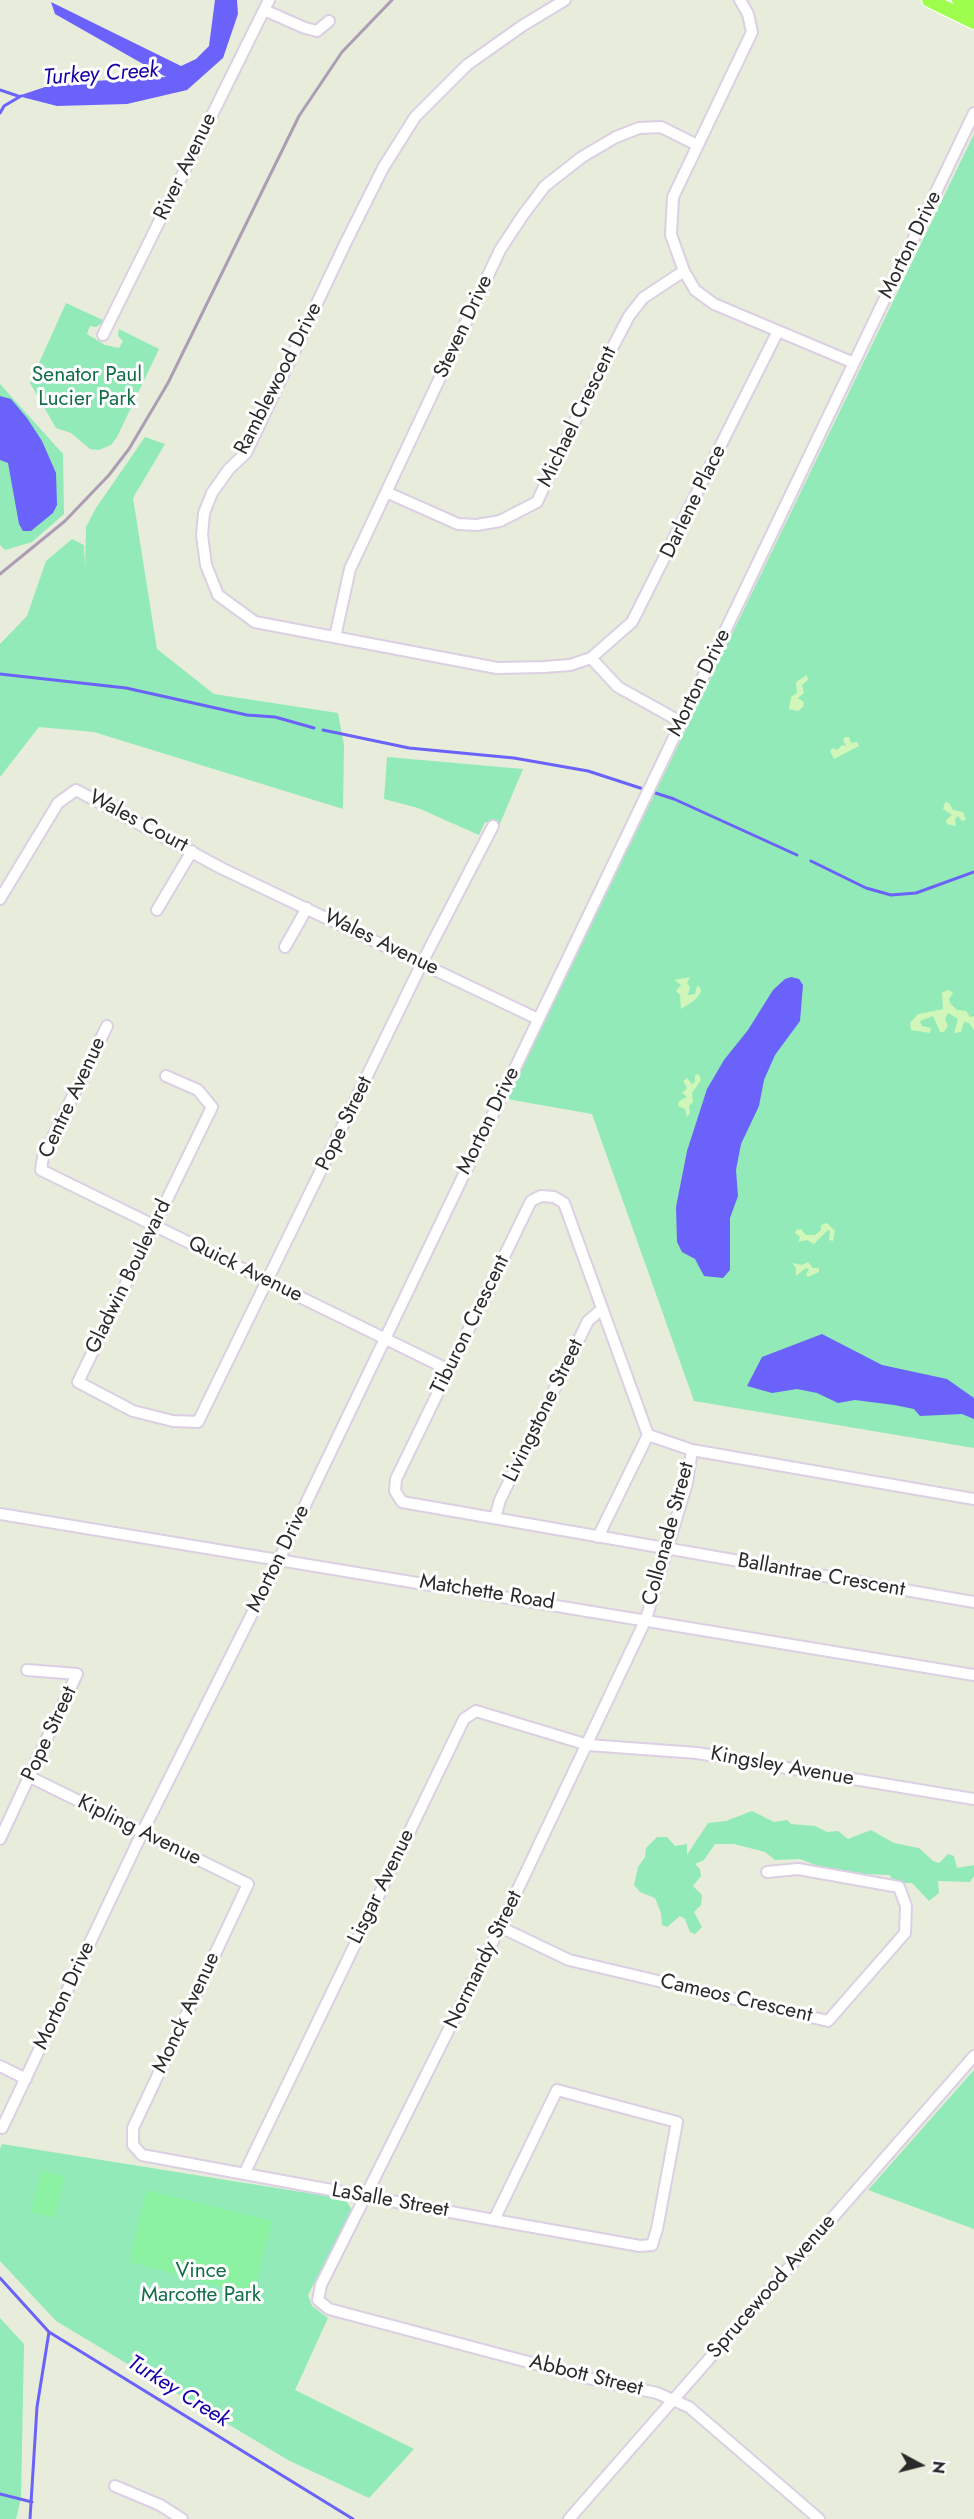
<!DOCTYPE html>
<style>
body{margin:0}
#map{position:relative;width:974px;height:2519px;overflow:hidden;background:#e7edda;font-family:Jost,sans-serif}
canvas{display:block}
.north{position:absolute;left:890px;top:2435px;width:60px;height:60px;-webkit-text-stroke:4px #fff;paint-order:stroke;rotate:97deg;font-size:16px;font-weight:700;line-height:24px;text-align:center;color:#2a2a2a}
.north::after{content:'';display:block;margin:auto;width:21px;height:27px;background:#2a2a2a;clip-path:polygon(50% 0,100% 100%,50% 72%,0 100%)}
</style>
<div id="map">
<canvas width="974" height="2519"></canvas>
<div class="north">N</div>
</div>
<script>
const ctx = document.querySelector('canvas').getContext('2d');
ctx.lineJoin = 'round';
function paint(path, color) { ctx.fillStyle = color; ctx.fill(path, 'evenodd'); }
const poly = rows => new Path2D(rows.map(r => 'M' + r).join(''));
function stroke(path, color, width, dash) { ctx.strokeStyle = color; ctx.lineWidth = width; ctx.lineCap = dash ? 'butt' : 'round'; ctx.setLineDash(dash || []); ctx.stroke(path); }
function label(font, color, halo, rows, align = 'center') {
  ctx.font = font + ' Jost,sans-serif'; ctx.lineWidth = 6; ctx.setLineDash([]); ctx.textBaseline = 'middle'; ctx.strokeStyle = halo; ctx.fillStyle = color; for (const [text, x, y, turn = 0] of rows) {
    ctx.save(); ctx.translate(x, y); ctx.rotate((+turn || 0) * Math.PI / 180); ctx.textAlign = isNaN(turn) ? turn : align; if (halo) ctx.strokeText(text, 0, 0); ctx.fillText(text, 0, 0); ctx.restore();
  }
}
paint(poly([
 [974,134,974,1448,694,1401,592,1114,507,1099],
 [66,303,105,321,96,327,90,326,87,334,105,345,119,348,123,341,118,336,119,329,159,349,117,437,111,445,99,450,90,449,71,433,56,428,30,383],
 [0,384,63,454,64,514,32,542,5,550,0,545],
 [145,437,165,444,133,498,157,649,214,694,338,713,344,745,343,809,94,732,39,727,0,777,0,644,27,616,46,561,72,539,84,545,85,569,86,527,96,508],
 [387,757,523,769,499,826,485,822,479,835,418,808,384,799],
 [752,1811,774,1822,787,1820,791,1824,815,1826,827,1832,838,1831,848,1839,871,1830,894,1843,919,1848,933,1861,939,1863,948,1854,954,1856,957,1868,974,1865,974,1876,970,1882,938,1881,939,1893,929,1901,912,1883,899,1883,893,1881,890,1875,864,1874,818,1866,800,1859,775,1860,765,1852,734,1844,715,1844,704,1860,695,1864,700,1869,701,1876,693,1886,702,1895,701,1905,694,1912,702,1927,695,1934,690,1932,685,1919,680,1916,667,1927,662,1925,661,1913,655,1898,640,1892,634,1885,638,1867,645,1857,646,1848,657,1837,667,1837,675,1846,687,1844,687,1855,708,1823,726,1821],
 [974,2070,974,2229,868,2190],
 [2,2144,345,2199,352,2210,308,2295,312,2306,328,2318,295,2390,414,2449,369,2498,288,2460,56,2321,0,2261,0,2149],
 [0,2318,24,2344,21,2498,16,2519,0,2519]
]), '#91eab8');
paint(poly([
 [807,675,808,680,802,685,804,693,798,698,804,702,803,707,798,711,789,709,791,697,797,693,796,682],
 [845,737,849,737,851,743,857,742,859,746,834,759,830,751,833,748,837,750,842,745,846,746,843,740],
 [945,802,949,803,953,810,963,812,966,820,962,821,958,816,955,819,956,826,947,824,946,820,952,815,943,809],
 [690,977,687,983,690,987,688,995,695,994,697,986,700,987,701,992,695,1000,681,1009,680,995,676,991,681,985,674,980],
 [949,990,953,993,949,999,950,1003,957,1010,966,1011,970,1017,974,1016,974,1030,969,1023,964,1022,961,1032,954,1033,958,1019,948,1013,945,1019,948,1026,944,1032,940,1032,933,1016,920,1021,922,1026,931,1028,930,1033,911,1030,910,1023,918,1014,943,1009,942,992],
 [699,1074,701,1080,692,1093,693,1102,689,1106,690,1113,687,1117,685,1109,678,1106,679,1101,687,1097,682,1093,687,1088,683,1081,687,1078,692,1084,695,1082,695,1075],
 [827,1223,835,1231,833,1241,829,1240,830,1231,828,1230,814,1244,807,1240,798,1242,800,1237,795,1233,796,1230,801,1229,806,1235,815,1235,821,1230,821,1225],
 [808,1262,813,1268,819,1268,819,1272,808,1277,806,1275,809,1269,806,1268,796,1276,796,1268,792,1263,802,1265]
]), '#d0f6b9');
paint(poly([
 [42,2171,64,2176,55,2218,31,2212],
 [146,2190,272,2221,253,2295,130,2262]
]), '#8bf2a1');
paint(poly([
 [215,0,237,0,238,14,223,58,187,90,127,104,57,106,18,96,57,83,166,77,55,14,51,2,181,66,196,59,209,46],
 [0,396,11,399,27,418,42,441,56,473,57,505,53,513,31,531,23,531,19,524,8,463,0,460],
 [791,977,799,979,803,985,800,1021,775,1055,764,1080,759,1106,741,1144,736,1170,738,1196,730,1218,730,1270,723,1278,704,1276,695,1259,682,1252,677,1242,676,1207,687,1151,707,1089,724,1060,748,1030,773,990,785,979],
 [822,1334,882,1365,947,1379,974,1398,974,1419,962,1414,920,1416,914,1409,894,1405,855,1400,838,1403,817,1393,797,1389,772,1393,747,1386,762,1357]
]), '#6a62fa');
stroke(poly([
 [0,90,18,96],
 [0,113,4,106,21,96],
 [0,674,126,688,247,715,275,717,314,728],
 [323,730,409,748,514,758,588,771,674,799,797,855],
 [811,861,866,888,891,895,916,893,974,872],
 [0,2278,49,2332,353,2519],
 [0,2494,32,2502],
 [30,2519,37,2407,49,2332]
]), '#6a62fa', 3);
const minor = poly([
 [565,0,522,26,467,65,415,117,383,168,346,242,246,453,229,469,212,493,204,513,202,535,206,565,218,595,255,622,497,668,544,667,570,665,591,658,618,687,681,722],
 [740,0,748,14,752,32,673,197,671,235,684,271,695,290,714,304,854,363],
 [264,10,305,28,317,31,329,21],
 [103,335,269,0],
 [386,492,458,524,477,525,500,521,537,502,583,404,629,316,643,298,684,271],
 [335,637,350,569,500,250,523,215,545,186,582,157,616,137,639,128,661,127,697,145],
 [591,658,632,622,778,331],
 [0,899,58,803,76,790,223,869,538,1019],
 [157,910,192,851],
 [285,947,307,908],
 [107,1026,43,1157,41,1170,449,1370],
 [166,1076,198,1090,212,1107,78,1382,133,1411,173,1421,198,1422,426,955,493,826],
 [692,1450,687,1483,646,1619,500,1927,321,2285,318,2300,329,2309,592,2379,657,2393,689,2407,819,2519],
 [974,1499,692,1450,648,1435,564,1203,554,1197,541,1196,531,1201,396,1479,395,1491,402,1502,974,1602],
 [0,1514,974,1675],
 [495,1518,500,1500,588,1321,602,1309],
 [598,1537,648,1435],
 [30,1777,248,1884,133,2128,133,2145,142,2155,494,2220,640,2246,652,2245,657,2229,677,2122,557,2090,494,2220],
 [0,1839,77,1674,27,1670],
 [500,1927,569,1960,828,2021,905,1933,906,1906,899,1887,798,1869,767,1872],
 [0,2066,26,2079],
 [2,2128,142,1833,271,1576,974,113],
 [244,2174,464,1719,476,1711,588,1745,697,1753,974,1799],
 [115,2486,160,2505,182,2519],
 [569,2519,974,2056]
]);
const major = poly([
 [929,0,974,22],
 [959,0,974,7]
]);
stroke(minor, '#dccfe4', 14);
stroke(major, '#fff', 16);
stroke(minor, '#fff', 10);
stroke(major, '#9efe4e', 14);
stroke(poly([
 [0,574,65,521,109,475,129,449,168,383,299,116,342,52,392,0]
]), '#ad9cb6', 3);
label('21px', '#2a2a2a', '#fff', [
 ["River Avenue",186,167,-64],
 ["Morton Drive",911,245,-64],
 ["Steven Drive",464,327,-65],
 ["Ramblewood Drive",279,379,-63],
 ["Michael Crescent",578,417,-64],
 ["Darlene Place",694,502,-64],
 ["Morton Drive",700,683,-64],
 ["Wales Court",138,822,28],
 ["Wales Avenue",381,943,26],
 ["Centre Avenue",73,1098,-65],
 ["Morton Drive",489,1121,-64],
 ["Pope Street",345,1124,-64],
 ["Quick Avenue",245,1270,26],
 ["Gladwin Boulevard",129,1277,-64],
 ["Tiburon Crescent",471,1325,-64],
 ["Livingstone Street",544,1411,-64],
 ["Collonade Street",669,1534,-75],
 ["Morton Drive",279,1559,-64],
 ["Ballantrae Crescent",821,1576,10],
 ["Matchette Road",487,1593,9],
 ["Pope Street",50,1734,-65],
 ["Kingsley Avenue",782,1767,10],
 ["Kipling Avenue",139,1831,26],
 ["Lisgar Avenue",382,1887,-64],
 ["Normandy Street",484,1960,-64],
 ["Morton Drive",65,1996,-65],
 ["Cameos Crescent",736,1999,13],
 ["Monck Avenue",187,2013,-65],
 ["LaSalle Street",390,2201,10],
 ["Sprucewood Avenue",772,2287,-49],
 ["Abbott Street",586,2376,14]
]);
label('21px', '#136e47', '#fff', [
 ["Senator Paul",87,376],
 ["Lucier Park",87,400],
 ["Vince",201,2272],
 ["Marcotte Park",201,2296]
]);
label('italic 22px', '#1600a7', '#fff', [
 ["Turkey Creek",101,75,-4],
 ["Turkey Creek",178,2392,32]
]);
</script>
